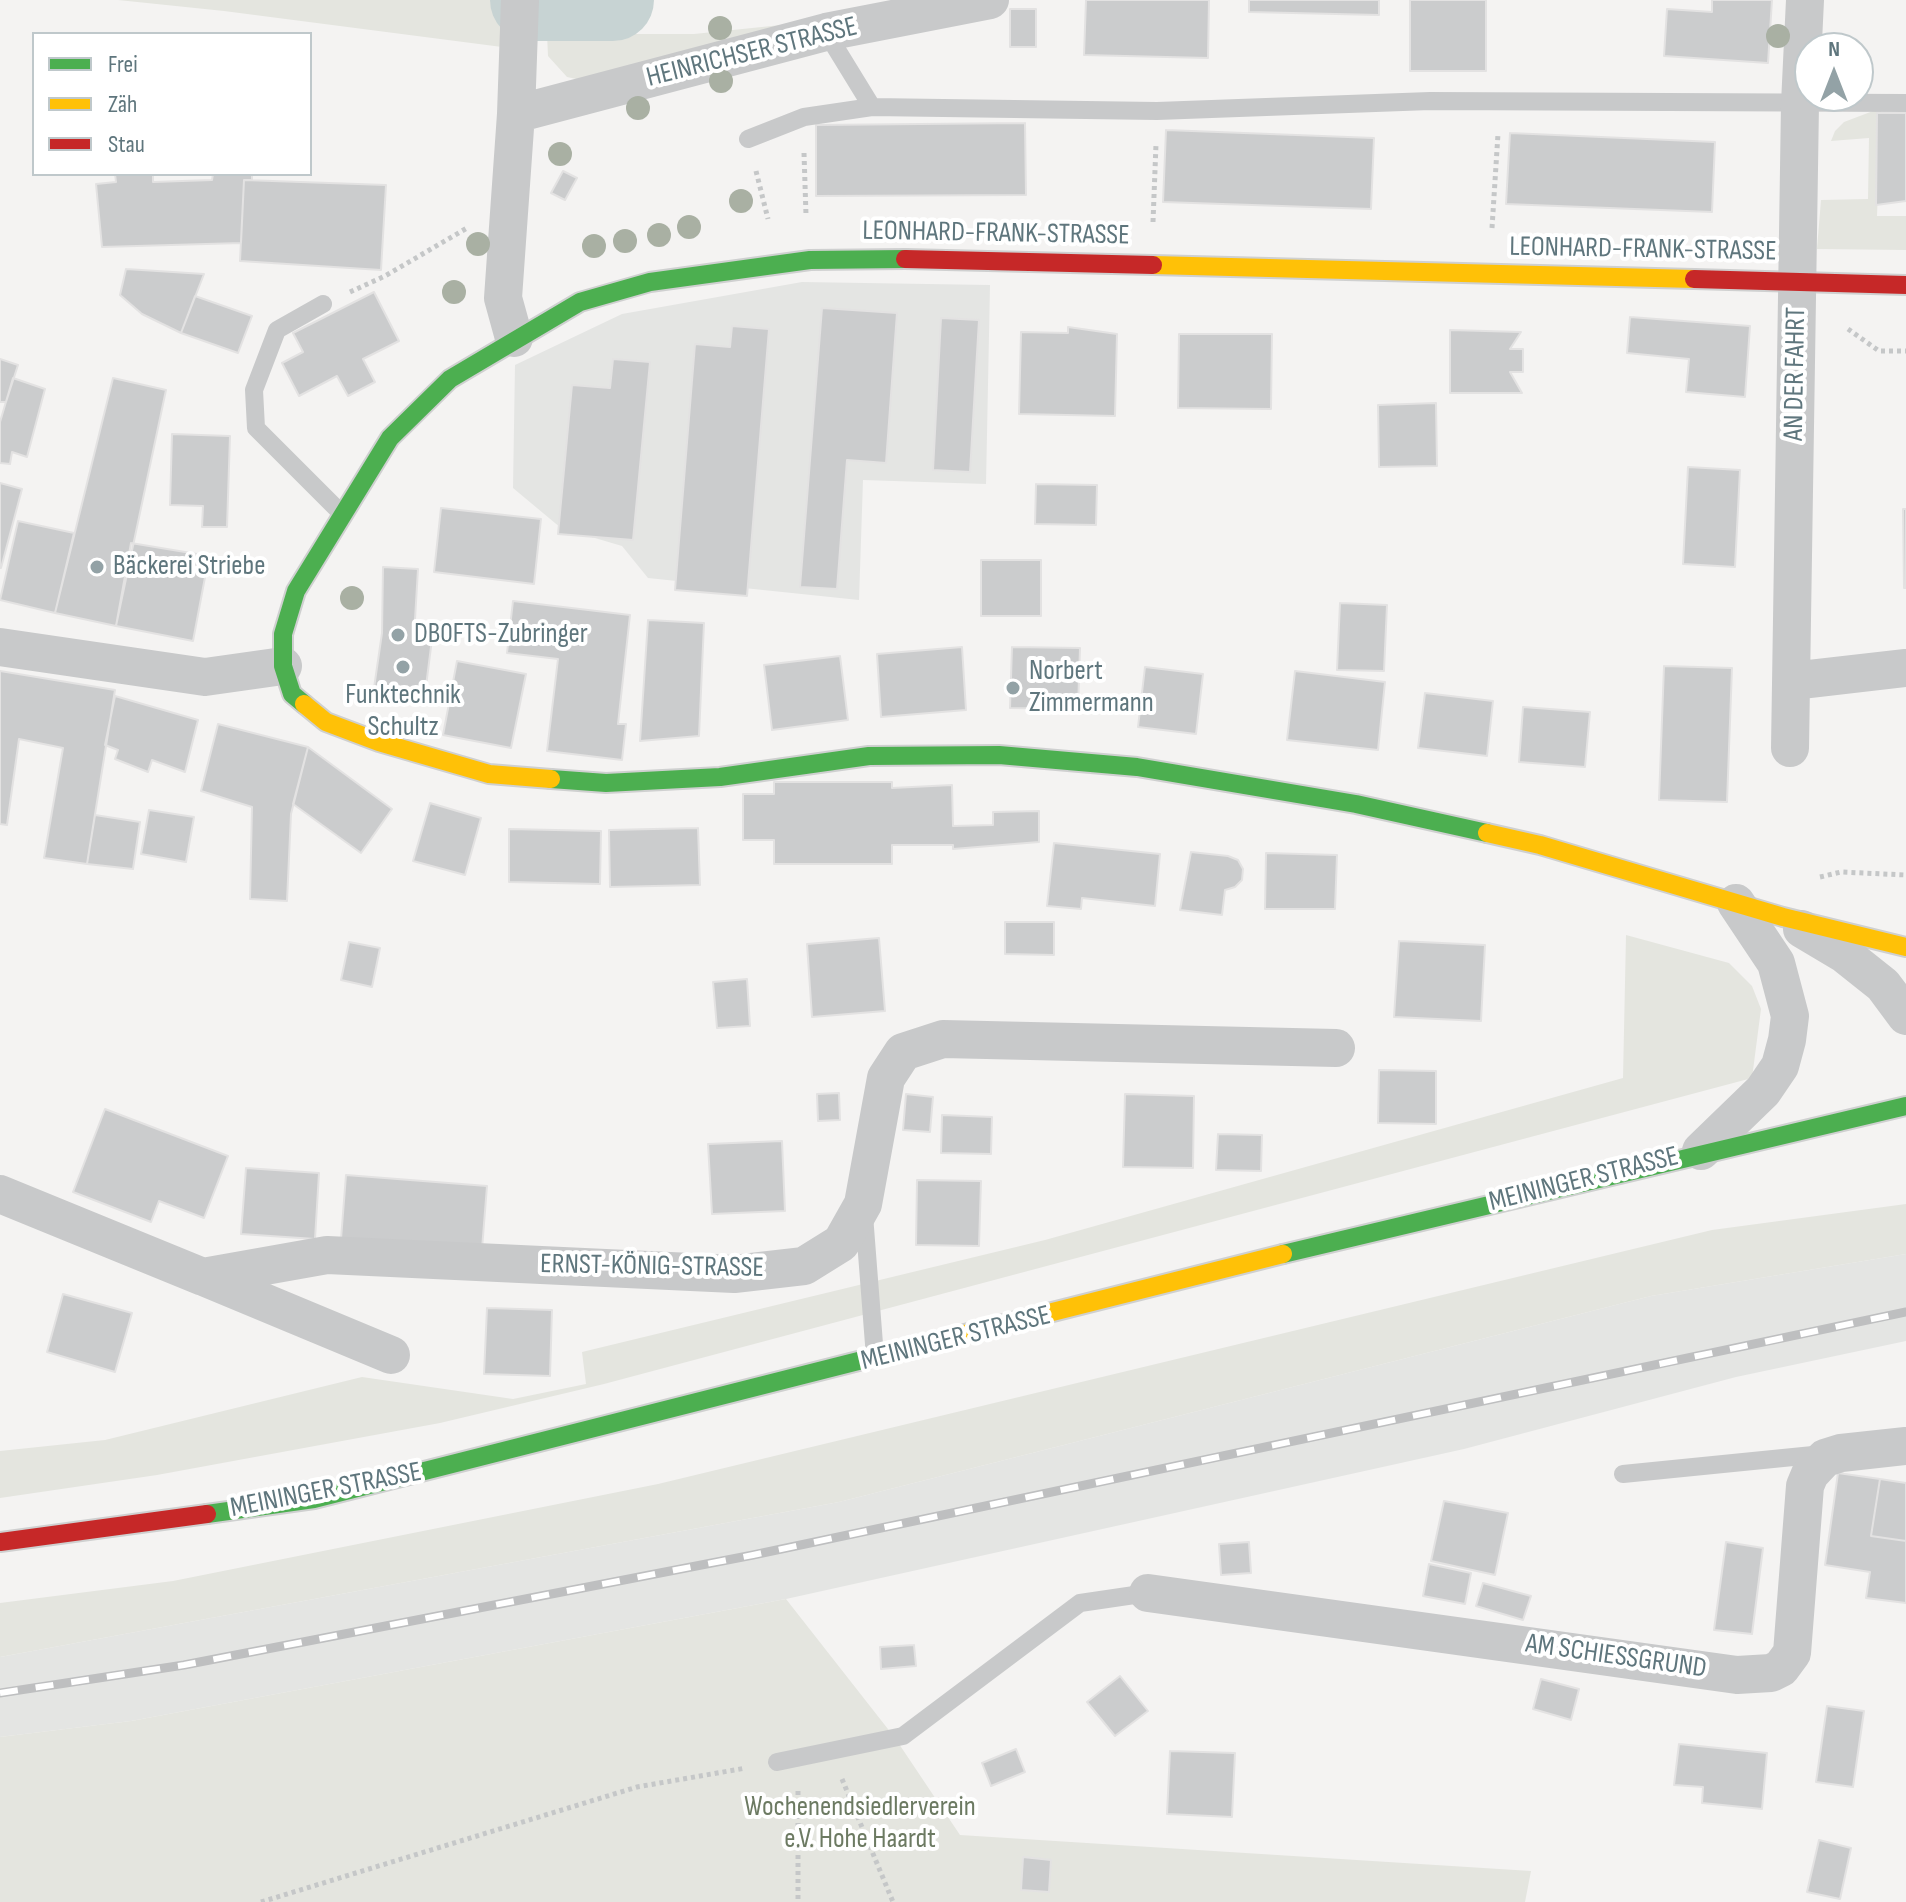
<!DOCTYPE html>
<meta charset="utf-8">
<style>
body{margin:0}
#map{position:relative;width:1906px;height:1902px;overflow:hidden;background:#f4f3f2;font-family:"Sofia Sans Condensed",sans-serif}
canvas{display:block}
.legend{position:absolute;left:32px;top:32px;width:280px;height:144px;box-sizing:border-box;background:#fff;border:2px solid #bfc8cb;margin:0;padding:10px 14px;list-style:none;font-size:24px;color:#5f767d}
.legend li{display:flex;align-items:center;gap:16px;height:40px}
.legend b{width:40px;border:2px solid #bfc8cb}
.north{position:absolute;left:1794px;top:32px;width:80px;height:80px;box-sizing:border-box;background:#fff;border:2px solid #bfc8cb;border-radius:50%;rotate:0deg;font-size:22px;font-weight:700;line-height:32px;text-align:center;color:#5f767d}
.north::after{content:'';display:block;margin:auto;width:28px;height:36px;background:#93a2a6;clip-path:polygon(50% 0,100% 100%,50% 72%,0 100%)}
</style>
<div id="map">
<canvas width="1906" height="1902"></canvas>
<ul class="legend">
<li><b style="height:10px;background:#4caf50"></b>Frei</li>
<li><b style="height:10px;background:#ffc107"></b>Zäh</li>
<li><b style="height:10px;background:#c62828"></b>Stau</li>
</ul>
<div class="north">N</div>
</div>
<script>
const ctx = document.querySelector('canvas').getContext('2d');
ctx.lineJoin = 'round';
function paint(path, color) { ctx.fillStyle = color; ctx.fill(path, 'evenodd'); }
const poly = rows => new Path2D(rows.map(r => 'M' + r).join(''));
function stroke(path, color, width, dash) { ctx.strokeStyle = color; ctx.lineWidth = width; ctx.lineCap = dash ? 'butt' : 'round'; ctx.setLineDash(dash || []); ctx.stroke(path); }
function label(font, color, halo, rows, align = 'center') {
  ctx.font = font + ' "Sofia Sans Condensed",sans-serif'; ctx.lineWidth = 8; ctx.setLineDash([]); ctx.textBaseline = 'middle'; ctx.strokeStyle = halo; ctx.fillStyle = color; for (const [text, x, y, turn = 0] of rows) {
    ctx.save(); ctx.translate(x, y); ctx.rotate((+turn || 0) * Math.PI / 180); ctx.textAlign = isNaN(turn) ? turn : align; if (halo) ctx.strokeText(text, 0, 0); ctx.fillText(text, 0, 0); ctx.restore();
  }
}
paint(poly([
 [802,282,990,285,986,484,863,480,859,600,648,578,622,546,561,528,513,488,515,365,622,314],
 [1906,1254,1906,1341,1736,1377,1464,1449,786,1599,131,1721,0,1737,0,1657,839,1502,1651,1296]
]), '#e4e5e3');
paint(poly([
 [118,0,498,0,502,47,224,11],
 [781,25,595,83,567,77,548,56,547,34,694,34],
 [1881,108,1877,216,1906,216,1906,250,1817,249,1821,200,1868,199,1869,138,1831,141,1835,131,1844,122],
 [1626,935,1729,963,1752,986,1761,1009,1752,1078,604,1384,440,1423,157,1475,0,1498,0,1451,105,1440,362,1377,513,1399,586,1384,582,1352,1045,1240,1623,1078],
 [1906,1204,1906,1254,1651,1296,839,1502,0,1657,0,1603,173,1581,658,1484,1712,1230],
 [786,1599,895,1738,960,1835,1531,1871,1525,1902,0,1902,0,1737,131,1721]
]), '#e4e5df');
stroke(poly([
 [531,0,613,0]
]), '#c7d3d3', 82);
const building = poly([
 [1086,0,1209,0,1208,58,1084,55,1086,0],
 [1249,0,1379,0,1379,15,1249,12,1249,0],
 [1410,0,1486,0,1486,71,1410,71,1410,0],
 [1712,0,1772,0,1768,63,1664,56,1667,9,1712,12,1712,0],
 [1010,9,1036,9,1036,47,1010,47,1010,9],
 [1877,113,1906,113,1906,201,1876,205,1877,113],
 [1025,123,1026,195,816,196,816,125,1025,123],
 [1166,130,1374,138,1371,209,1163,202,1166,130],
 [1510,133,1715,142,1712,212,1506,204,1510,133],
 [563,171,577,178,565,200,551,193,563,171],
 [115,174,153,174,153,182,212,180,213,174,252,174,252,180,244,180,241,243,102,247,96,184,116,182,115,174],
 [244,180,386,185,381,270,240,261,244,180],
 [126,269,204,274,181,333,142,314,120,295,126,269],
 [374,292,399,341,363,359,375,382,348,396,337,376,299,396,282,363,303,352,293,333,374,292],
 [195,296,252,316,238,353,181,333,195,296],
 [822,308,897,313,886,463,847,460,837,589,800,587,822,308],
 [1630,317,1750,326,1745,397,1686,392,1689,359,1627,353,1630,317],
 [941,318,979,320,970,472,933,470,941,318],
 [732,326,769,329,747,596,675,590,695,344,730,347,732,326],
 [1068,327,1117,334,1115,416,1019,414,1021,332,1068,333,1068,327],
 [1450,330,1521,332,1510,349,1523,349,1523,372,1510,372,1522,393,1450,393,1450,330],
 [1179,334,1272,334,1271,409,1178,408,1179,334],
 [0,359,18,365,6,402,0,402,0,359],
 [613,359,650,362,633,540,558,534,572,385,610,388,613,359],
 [13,378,45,389,27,457,12,452,10,464,0,463,0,422,13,378],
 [113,378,166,390,116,626,55,613,113,378],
 [1436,403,1437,466,1379,467,1378,405,1436,403],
 [172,434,230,436,227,527,202,527,203,506,170,505,172,434],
 [1688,467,1740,470,1735,567,1683,564,1688,467],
 [0,483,22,489,1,568,0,568,0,483],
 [1036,484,1097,485,1096,525,1035,524,1036,484],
 [441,508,541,519,534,584,434,572,441,508],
 [1903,509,1906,509,1906,588,1904,588,1903,509],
 [18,521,74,533,55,613,0,600,18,521],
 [131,543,209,556,193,641,116,626,131,543],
 [981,560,1041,560,1041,616,981,616,981,560],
 [383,567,418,569,414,636,432,639,424,702,373,695,382,633,383,567],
 [513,601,630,615,618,724,626,724,622,760,547,751,558,659,507,653,513,601],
 [1340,603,1387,605,1384,671,1337,670,1340,603],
 [648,620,704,623,699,736,640,741,648,620],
 [962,647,966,710,881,717,877,654,962,647],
 [1012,647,1080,648,1078,709,1010,708,1012,647],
 [840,656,848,720,772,730,764,665,840,656],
 [457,661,526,674,511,748,443,735,457,661],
 [1664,666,1732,668,1727,802,1659,800,1664,666],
 [1145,667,1203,674,1196,734,1138,727,1145,667],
 [0,671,115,690,87,864,44,858,63,748,19,739,7,825,0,824,0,671],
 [1295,671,1385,682,1378,750,1287,740,1295,671],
 [1425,693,1493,701,1487,756,1418,748,1425,693],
 [115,696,198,720,185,772,152,760,148,772,115,759,118,750,105,745,115,696],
 [1523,707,1590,712,1585,767,1519,762,1523,707],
 [218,724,308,747,291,814,287,901,250,899,252,807,201,791,218,724],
 [308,747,392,809,361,853,293,804,308,747],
 [774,782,892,782,892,788,952,785,953,826,993,825,993,812,1039,811,1039,842,953,849,953,845,892,845,892,864,774,864,774,840,743,840,743,794,774,794,774,782],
 [430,803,481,818,465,875,413,861,430,803],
 [149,810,194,817,186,862,141,854,149,810],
 [95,815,140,822,133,869,87,864,95,815],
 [698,828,700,885,610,887,609,830,698,828],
 [509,829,601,831,600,884,509,882,509,829],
 [1054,843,1160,854,1155,906,1082,898,1081,909,1047,906,1054,843],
 [1191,852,1228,856,1238,860,1243,869,1242,880,1235,887,1225,890,1222,915,1180,910,1191,852],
 [1266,853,1337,855,1335,909,1265,909,1266,853],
 [1005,922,1054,922,1054,955,1005,954,1005,922],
 [879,938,885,1011,812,1017,807,944,879,938],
 [1399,941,1485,945,1481,1021,1394,1017,1399,941],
 [349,942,380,948,372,987,341,980,349,942],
 [747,979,750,1026,717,1028,713,982,747,979],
 [1379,1070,1436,1071,1436,1124,1378,1123,1379,1070],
 [839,1093,840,1120,818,1121,817,1094,839,1093],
 [906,1094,933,1097,930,1132,903,1130,906,1094],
 [1125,1094,1194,1096,1193,1168,1123,1167,1125,1094],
 [105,1109,228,1156,204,1218,159,1201,151,1222,73,1192,105,1109],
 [942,1115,992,1117,991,1154,941,1153,942,1115],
 [1218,1134,1262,1135,1261,1171,1216,1170,1218,1134],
 [782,1141,785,1211,712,1214,708,1144,782,1141],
 [246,1168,319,1173,315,1239,241,1234,246,1168],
 [346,1175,487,1186,482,1249,341,1239,346,1175],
 [917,1180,981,1181,979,1246,916,1245,917,1180],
 [63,1294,132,1313,115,1372,47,1352,63,1294],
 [487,1308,552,1310,550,1376,484,1374,487,1308],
 [1838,1473,1880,1479,1871,1536,1906,1541,1906,1603,1866,1598,1870,1572,1825,1565,1838,1473],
 [1880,1479,1906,1483,1906,1541,1871,1536,1880,1479],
 [1444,1501,1508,1513,1495,1575,1431,1561,1444,1501],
 [1249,1542,1251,1573,1221,1575,1219,1544,1249,1542],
 [1726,1542,1763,1548,1752,1634,1714,1630,1726,1542],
 [1429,1564,1471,1573,1465,1604,1423,1596,1429,1564],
 [1483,1583,1531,1596,1523,1620,1476,1606,1483,1583],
 [914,1645,916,1666,881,1669,880,1647,914,1645],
 [1120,1676,1148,1711,1115,1736,1087,1702,1120,1676],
 [1541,1679,1579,1689,1571,1720,1533,1709,1541,1679],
 [1827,1706,1864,1711,1853,1787,1816,1782,1827,1706],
 [1679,1744,1767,1753,1762,1809,1702,1803,1703,1787,1674,1785,1679,1744],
 [1016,1749,1025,1772,991,1786,982,1763,1016,1749],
 [1170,1751,1235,1753,1232,1817,1167,1814,1170,1751],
 [1819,1840,1851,1848,1840,1899,1807,1892,1819,1840],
 [1023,1857,1051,1860,1049,1892,1021,1890,1023,1857]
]);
paint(building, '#cbcccd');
stroke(building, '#e3e2e2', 2);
const fast = poly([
 [304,704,292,694,283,666,283,634,296,591,390,438,450,379,580,302,650,282,810,260,905,259],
 [551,779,606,783,720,777,869,756,999,755,1137,767,1356,804,1487,833],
 [1283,1254,1906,1106],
 [207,1514,314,1499,961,1335]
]);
const slow = poly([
 [1153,265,1694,279],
 [304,704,326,722,379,742,489,774,551,779],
 [1487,833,1540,845,1783,917,1906,947],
 [961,1335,1283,1254]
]);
const jam = poly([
 [905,259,1153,265],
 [1694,279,1906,285],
 [0,1542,207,1514]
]);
stroke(fast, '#cfd0d0', 22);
stroke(slow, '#cfd0d0', 22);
stroke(jam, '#cfd0d0', 22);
stroke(poly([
 [804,153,806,215],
 [756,171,768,219],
 [1153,222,1156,144],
 [1492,228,1498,134],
 [350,292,385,276,467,228],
 [1848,329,1879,351,1906,351],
 [1820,877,1841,872,1906,875],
 [842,1779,893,1902],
 [798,1791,798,1902],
 [261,1902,637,1787,746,1768]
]), '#c5c7c8', 5, [4, 4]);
stroke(poly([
 [826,32,872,107,1157,111,1430,101,1906,103],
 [748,139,804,117,872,107],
 [323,304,277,330,254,390,256,428,341,513],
 [864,1215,875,1357],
 [1623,1474,1823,1454],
 [777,1762,903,1736,1080,1603,1148,1593]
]), '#c8c9ca', 18);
stroke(poly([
 [516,114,520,0],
 [514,338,503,298,516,114,826,32,990,0],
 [0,647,205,677,283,666],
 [1792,681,1906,668],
 [1790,748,1800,104,1805,0],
 [1802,929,1844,954,1883,985,1906,1016],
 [1701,1151,1763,1091,1780,1066,1787,1040,1790,1016,1776,963,1736,903],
 [0,1194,203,1277,327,1255,734,1274,804,1266,841,1243,863,1204,886,1078,903,1052,943,1039,1336,1048],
 [206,1278,391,1355],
 [1148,1593,1737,1675,1771,1673,1781,1668,1792,1653,1805,1486,1810,1474,1825,1458,1841,1453,1906,1446]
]), '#c8c9ca', 38);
stroke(fast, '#4caf50', 18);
stroke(slow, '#ffc107', 18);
stroke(jam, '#c62828', 18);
const rail = poly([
 [0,1693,184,1665,753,1555,1906,1312]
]);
stroke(rail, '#bebfc0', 9);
stroke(rail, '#fff', 6, [18]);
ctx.fillStyle = '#a9b0a3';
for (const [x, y] of [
 [720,28],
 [1778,36],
 [721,81],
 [638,108],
 [560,154],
 [741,201],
 [689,227],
 [659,235],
 [625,241],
 [478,244],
 [594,246],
 [454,292],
 [352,598]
]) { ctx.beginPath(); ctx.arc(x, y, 12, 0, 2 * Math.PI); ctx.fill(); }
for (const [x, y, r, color] of [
 [97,567,8,"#93a2a6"],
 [398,635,8,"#93a2a6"],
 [403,667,8,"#93a2a6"],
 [1013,688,8,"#93a2a6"]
]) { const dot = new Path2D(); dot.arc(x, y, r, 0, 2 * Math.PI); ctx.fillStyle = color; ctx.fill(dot); stroke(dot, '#fff', 3); }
label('28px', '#5f767d', '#fff', [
 ["HEINRICHSER STRASSE",752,53,-14],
 ["LEONHARD-FRANK-STRASSE",996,234,1],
 ["LEONHARD-FRANK-STRASSE",1643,250,1],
 ["AN DER FAHRT",1796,374,-89],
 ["MEININGER STRASSE",1584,1180,-14],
 ["ERNST-KÖNIG-STRASSE",652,1267,1],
 ["MEININGER STRASSE",956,1339,-14],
 ["MEININGER STRASSE",326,1491,-11],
 ["AM SCHIESSGRUND",1616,1657,8]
]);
label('28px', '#5f767d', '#fff', [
 ["Bäckerei Striebe",113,567],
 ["DB0FTS-Zubringer",414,635],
 ["Norbert",1029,672],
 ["Zimmermann",1029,704],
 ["Funktechnik",403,696,"center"],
 ["Schultz",403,728,"center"]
], 'left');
label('28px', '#6c7a62', '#fff', [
 ["Wochenendsiedlerverein",860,1808],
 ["e.V. Hohe Haardt",860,1840]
]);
</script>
